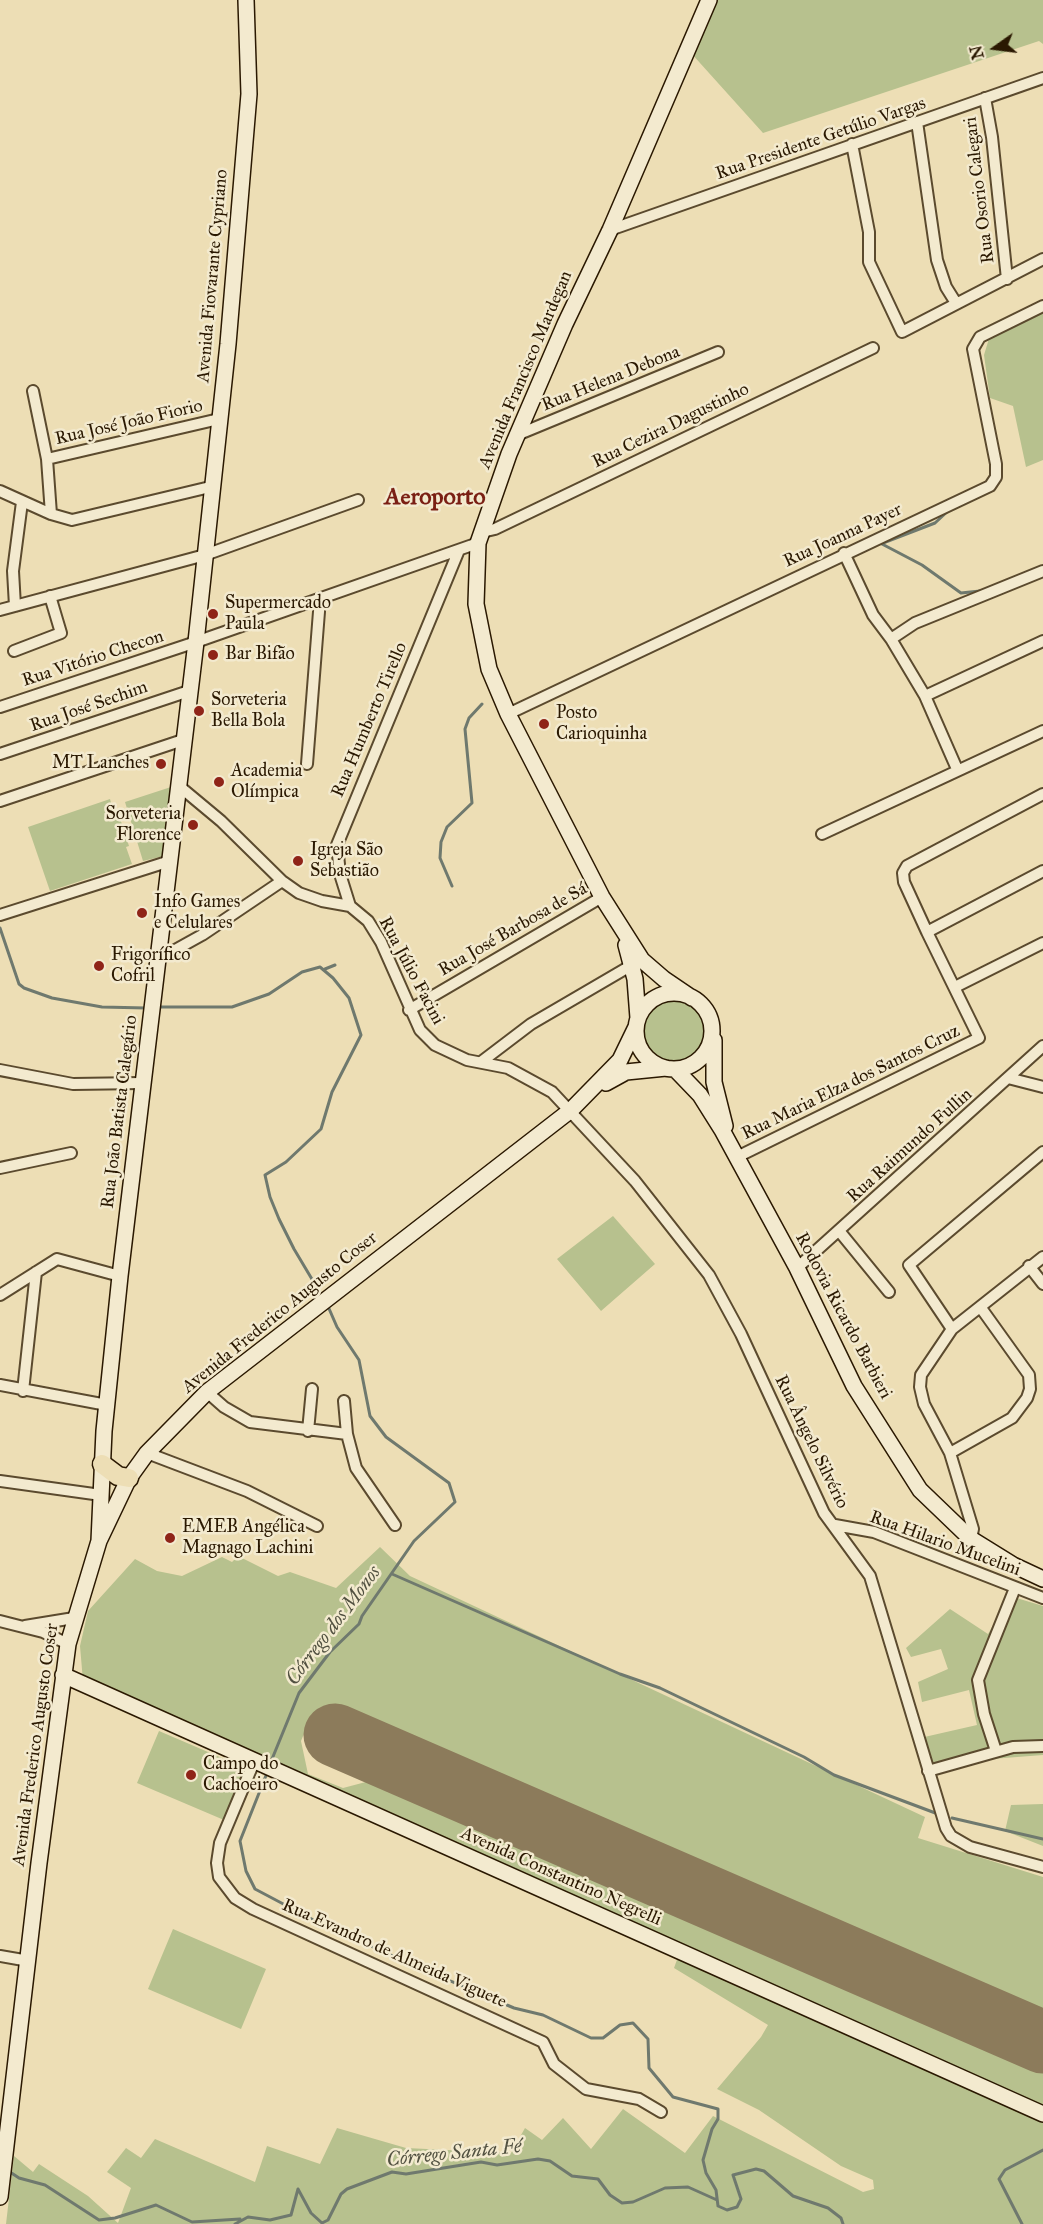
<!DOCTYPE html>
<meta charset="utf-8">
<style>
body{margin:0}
#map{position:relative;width:1043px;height:2224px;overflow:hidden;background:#eddeb5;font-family:"IM FELL Great Primer",serif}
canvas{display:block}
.north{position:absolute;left:965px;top:18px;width:60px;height:60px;-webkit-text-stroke:4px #f3eacf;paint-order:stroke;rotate:256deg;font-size:16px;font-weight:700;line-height:24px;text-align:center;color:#2a1801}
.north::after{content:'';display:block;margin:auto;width:21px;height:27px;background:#2a1801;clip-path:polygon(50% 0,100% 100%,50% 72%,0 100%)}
</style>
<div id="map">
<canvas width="1043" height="2224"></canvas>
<div class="north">N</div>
</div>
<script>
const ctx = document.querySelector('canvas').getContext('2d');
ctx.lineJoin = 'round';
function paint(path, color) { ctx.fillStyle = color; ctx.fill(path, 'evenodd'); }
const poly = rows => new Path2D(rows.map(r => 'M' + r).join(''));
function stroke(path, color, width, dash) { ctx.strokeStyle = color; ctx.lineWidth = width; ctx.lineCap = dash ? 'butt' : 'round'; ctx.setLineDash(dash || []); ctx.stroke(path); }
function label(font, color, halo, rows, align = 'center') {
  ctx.font = font + ' "IM FELL Great Primer",serif'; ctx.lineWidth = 5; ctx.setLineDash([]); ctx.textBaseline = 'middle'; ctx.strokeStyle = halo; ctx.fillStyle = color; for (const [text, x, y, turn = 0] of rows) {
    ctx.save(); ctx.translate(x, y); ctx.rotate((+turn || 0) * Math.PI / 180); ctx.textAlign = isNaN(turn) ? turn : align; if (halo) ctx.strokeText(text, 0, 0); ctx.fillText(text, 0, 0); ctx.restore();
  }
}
paint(poly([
 [714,0,1043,0,1043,44,1039,41,763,133,691,53],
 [1043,311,1043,460,1026,467,1013,406,990,398,984,355,991,332],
 [171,787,164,856,143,861,125,802],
 [110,799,113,810,117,809,129,846,126,847,132,864,50,891,28,827],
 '640 1032a32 32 0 1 1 64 0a32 32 0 1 1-64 0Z',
 [613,1216,655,1264,601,1311,557,1259],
 [380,1547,410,1576,925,1817,918,1838,1043,1877,1043,2021,324,1707,312,1714,301,1741,308,1774,343,1788,381,1778,1043,2063,1043,2107,83,1681,80,1646,88,1611,135,1559,157,1571,182,1576,222,1557,232,1562,238,1556,278,1576,290,1572,336,1588],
 [1010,1596,1043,1606,1043,1755,927,1764,920,1738,977,1725,969,1690,922,1702,918,1682,948,1669,941,1649,911,1657,906,1648,950,1609,988,1634],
 [159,1731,243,1767,237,1793,224,1820,137,1783],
 [1043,1804,1043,1846,1005,1831,1011,1805],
 [173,1929,266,1969,241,2029,148,1989],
 [678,1957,1043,2116,1043,2224,6,2224,14,2156,33,2172,39,2164,88,2196,118,2223,131,2188,107,2172,126,2148,141,2158,155,2139,255,2182,267,2146,320,2164,337,2128,406,2148,511,2153,525,2128,542,2140,563,2118,591,2149,623,2109,685,2153,713,2116,863,2192,874,2189,873,2180,841,2166,759,2110,717,2089,761,2037,768,2025,674,1968]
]), '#b7c18e');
stroke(poly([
 [883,543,935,523,949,510],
 [882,544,922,565,961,593,980,591],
 [452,886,440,858,441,842,447,827,472,803,465,729,469,718,482,704],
 [0,928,19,984,24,988,52,998,102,1007,146,1008],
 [325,969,335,965],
 [156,1007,232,1007,269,994,302,972,320,967,333,978,349,998,361,1035,332,1092,321,1129,286,1162,265,1175,270,1197,279,1219,294,1249,322,1296],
 [392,1574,620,1674,660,1688,804,1757,834,1775,938,1814],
 [270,1764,299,1693,330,1652,359,1624,362,1616,414,1541,455,1502,449,1483,386,1437,370,1416,359,1360,337,1327,327,1304],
 [267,1773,240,1841,246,1871,255,1889,323,1925,427,1971,514,2008,543,2015,591,2038,603,2038,620,2025,633,2023,648,2039,649,2068,673,2097,718,2109,718,2119,712,2129,703,2160,706,2173,716,2190,718,2206,727,2210,737,2207,741,2199,733,2175,756,2169,764,2171,793,2196,828,2208,841,2218,843,2224],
 [952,1818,1043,1839],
 [10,2172,19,2178,45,2185,99,2220,115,2218,156,2205,192,2222,240,2219],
 [235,2224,248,2217,270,2220,291,2215,298,2189,311,2213,322,2223,328,2220,341,2194,347,2189,392,2172,406,2174,481,2162,497,2165,538,2159,550,2161,572,2176,598,2179,610,2195,622,2203,633,2202,665,2188,688,2187,717,2200],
 [1022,2224,999,2179,1005,2170,1043,2150]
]), '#6f796e', 3);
stroke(poly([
 [335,1735,1043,2042]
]), '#8c7b5b', 63);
const street = poly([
 [985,98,992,137,1007,279],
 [917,122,937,260,946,287,956,303],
 [852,144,869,232,869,262,902,332,1043,259],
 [610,230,1043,78],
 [33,391,47,459,51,514],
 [517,435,718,352],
 [47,459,219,419],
 [0,491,51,514,72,520,210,487],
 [482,532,495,529,873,348],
 [844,553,873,615,891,639,925,696,957,769],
 [15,606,13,571,22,502],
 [0,610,205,555,358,500],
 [891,639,915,623,1043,571],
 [14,651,61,633,50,596],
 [925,696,1043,641],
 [0,707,196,642,478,543],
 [508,714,990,486,996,477,996,464,973,349,980,337,1043,306],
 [0,754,189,691],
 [307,764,320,599],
 [179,786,221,821,282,881,299,893,322,901,350,906,368,921,381,942,420,1030,435,1045,467,1060,508,1068,552,1092,635,1181,709,1275,741,1334,824,1513,870,1576,946,1828,951,1836,970,1847,1043,1867],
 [0,801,183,740],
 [822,834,1043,731],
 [350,906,340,874,337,845,459,550],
 [0,915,170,861],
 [927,932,1043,871],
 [157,960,202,935,282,881],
 [955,987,1043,943],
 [409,1010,602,897],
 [481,1062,531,1024,632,965],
 [0,1070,73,1084,142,1083],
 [1008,1078,1043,1087],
 [737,1157,979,1038,927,932,904,882,903,873,907,866,1043,794],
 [0,1168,71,1153],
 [840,1232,889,1292],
 [1029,1266,1043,1284],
 [797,1268,1043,1046],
 [0,1295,57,1259,120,1276],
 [952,1329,909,1265,1043,1152],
 [0,1385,107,1405],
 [23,1391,36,1272],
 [207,1392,224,1407,250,1422,347,1434],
 [344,1401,347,1434,356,1468,395,1525],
 [308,1431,312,1389],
 [147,1453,247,1491,317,1526],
 [950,1453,1012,1418,1027,1398,1030,1389,1029,1375,981,1308],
 [0,1481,101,1495],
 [835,1525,874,1532,1043,1598],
 [971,1539,973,1529,950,1453,924,1404,920,1387,921,1375,952,1329,1043,1257],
 [0,1621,43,1632,68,1644],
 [25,1626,74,1618],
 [996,1751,984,1714,978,1680,1015,1588],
 [254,1762,220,1843,217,1863,219,1877,235,1898,253,1909,543,2042,554,2064,586,2089,639,2099,661,2112],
 [928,1771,1013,1747,1043,1746],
 [0,1956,29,1961]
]);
const secondary = poly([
 [626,945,635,979,638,1018],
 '636 1031a38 38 0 1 1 76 0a38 38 0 1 1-76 0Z',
 [692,998,664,979,642,960,602,897,508,714,489,669,476,604,478,543,509,454,565,324,610,230,709,0],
 [714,1040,714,1082,725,1126],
 [675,1069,700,1095,722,1130,797,1268,854,1386,920,1490,971,1539,1013,1565,1043,1579],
 [606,1083,626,1072,666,1068],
 [99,1541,104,1431,120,1276,196,642,228,344,249,94,246,0],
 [63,1675,1043,2114],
 [0,2197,39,1863,68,1644,99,1541,129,1478,147,1453,207,1392,571,1110,620,1060,636,1027]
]);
const primary = poly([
 [102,1464,118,1476,129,1478]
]);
stroke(street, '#5b4a2e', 14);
stroke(secondary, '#2a1801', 18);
stroke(primary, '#2a1801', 21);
stroke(street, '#f3eacf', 10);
stroke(secondary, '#f3eacf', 15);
stroke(primary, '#eddeb5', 18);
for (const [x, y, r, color] of [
 [213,614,6,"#8f2418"],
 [213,655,6,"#8f2418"],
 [199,711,6,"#8f2418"],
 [544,724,6,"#8f2418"],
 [161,764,6,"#8f2418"],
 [219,782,6,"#8f2418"],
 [193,825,6,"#8f2418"],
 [298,861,6,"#8f2418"],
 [142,913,6,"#8f2418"],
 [99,966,6,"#8f2418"],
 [170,1538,6,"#8f2418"],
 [191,1775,6,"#8f2418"]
]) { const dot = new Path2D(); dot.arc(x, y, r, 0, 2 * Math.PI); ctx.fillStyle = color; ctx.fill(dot); stroke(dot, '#f3eacf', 2); }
label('18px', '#2a1801', '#f3eacf', [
 ["Rua Presidente Getúlio Vargas",821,139,-19],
 ["Rua Osorio Calegari",980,190,-97],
 ["Avenida Fiovarante Cypriano",213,276,-85],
 ["Avenida Francisco Mardegan",526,370,-67],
 ["Rua Helena Debona",611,379,-22],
 ["Rua José João Fiorio",129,423,-13],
 ["Rua Cezira Dagustinho",671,426,-26],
 ["Rua Joanna Payer",843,536,-25],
 ["Rua Vitório Checon",93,659,-18],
 ["Rua José Sechim",89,707,-19],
 ["Rua Humberto Tirello",370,720,-67],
 ["Rua José Barbosa de Sá",513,930,-30],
 ["Rua Júlio Facini",411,971,62],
 ["Rua Maria Elza dos Santos Cruz",851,1083,-26],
 ["Rua João Batista Calegário",120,1112,-83],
 ["Rua Raimundo Fullin",910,1146,-42],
 ["Avenida Frederico Augusto Coser",280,1313,-39],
 ["Rodovia Ricardo Barbieri",843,1316,62],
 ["Rua Ângelo Silvério",811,1442,64],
 ["Rua Hilario Mucelini",945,1544,20],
 ["Avenida Frederico Augusto Coser",36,1745,-82],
 ["Avenida Constantino Negrelli",561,1877,24],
 ["Rua Evandro de Almeida Viguete",394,1954,24]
]);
label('18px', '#2a1801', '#f3eacf', [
 ["Supermercado",225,604],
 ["Paula",225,625],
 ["Bar Bifão",225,655],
 ["Sorveteria",211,701],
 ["Bella Bola",211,722],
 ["Posto",556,714],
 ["Carioquinha",556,735],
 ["MT Lanches",149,764,"right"],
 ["Academia",231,772],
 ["Olímpica",231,793],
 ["Sorveteria",181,815,"right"],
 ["Florence",181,836,"right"],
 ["Igreja São",310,851],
 ["Sebastião",310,872],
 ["Info Games",154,903],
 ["e Celulares",154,924],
 ["Frigorífico",111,956],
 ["Cofril",111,977],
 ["EMEB Angélica",182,1528],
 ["Magnago Lachini",182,1549],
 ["Campo do",203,1765],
 ["Cachoeiro",203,1786]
], 'left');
label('italic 20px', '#525141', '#f3eacf', [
 ["Córrego dos Monos",334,1626,-53],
 ["Córrego Santa Fé",454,2154,-6]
]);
label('bold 24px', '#7a1f14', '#f3eacf', [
 ["Aeroporto",435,498]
]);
</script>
